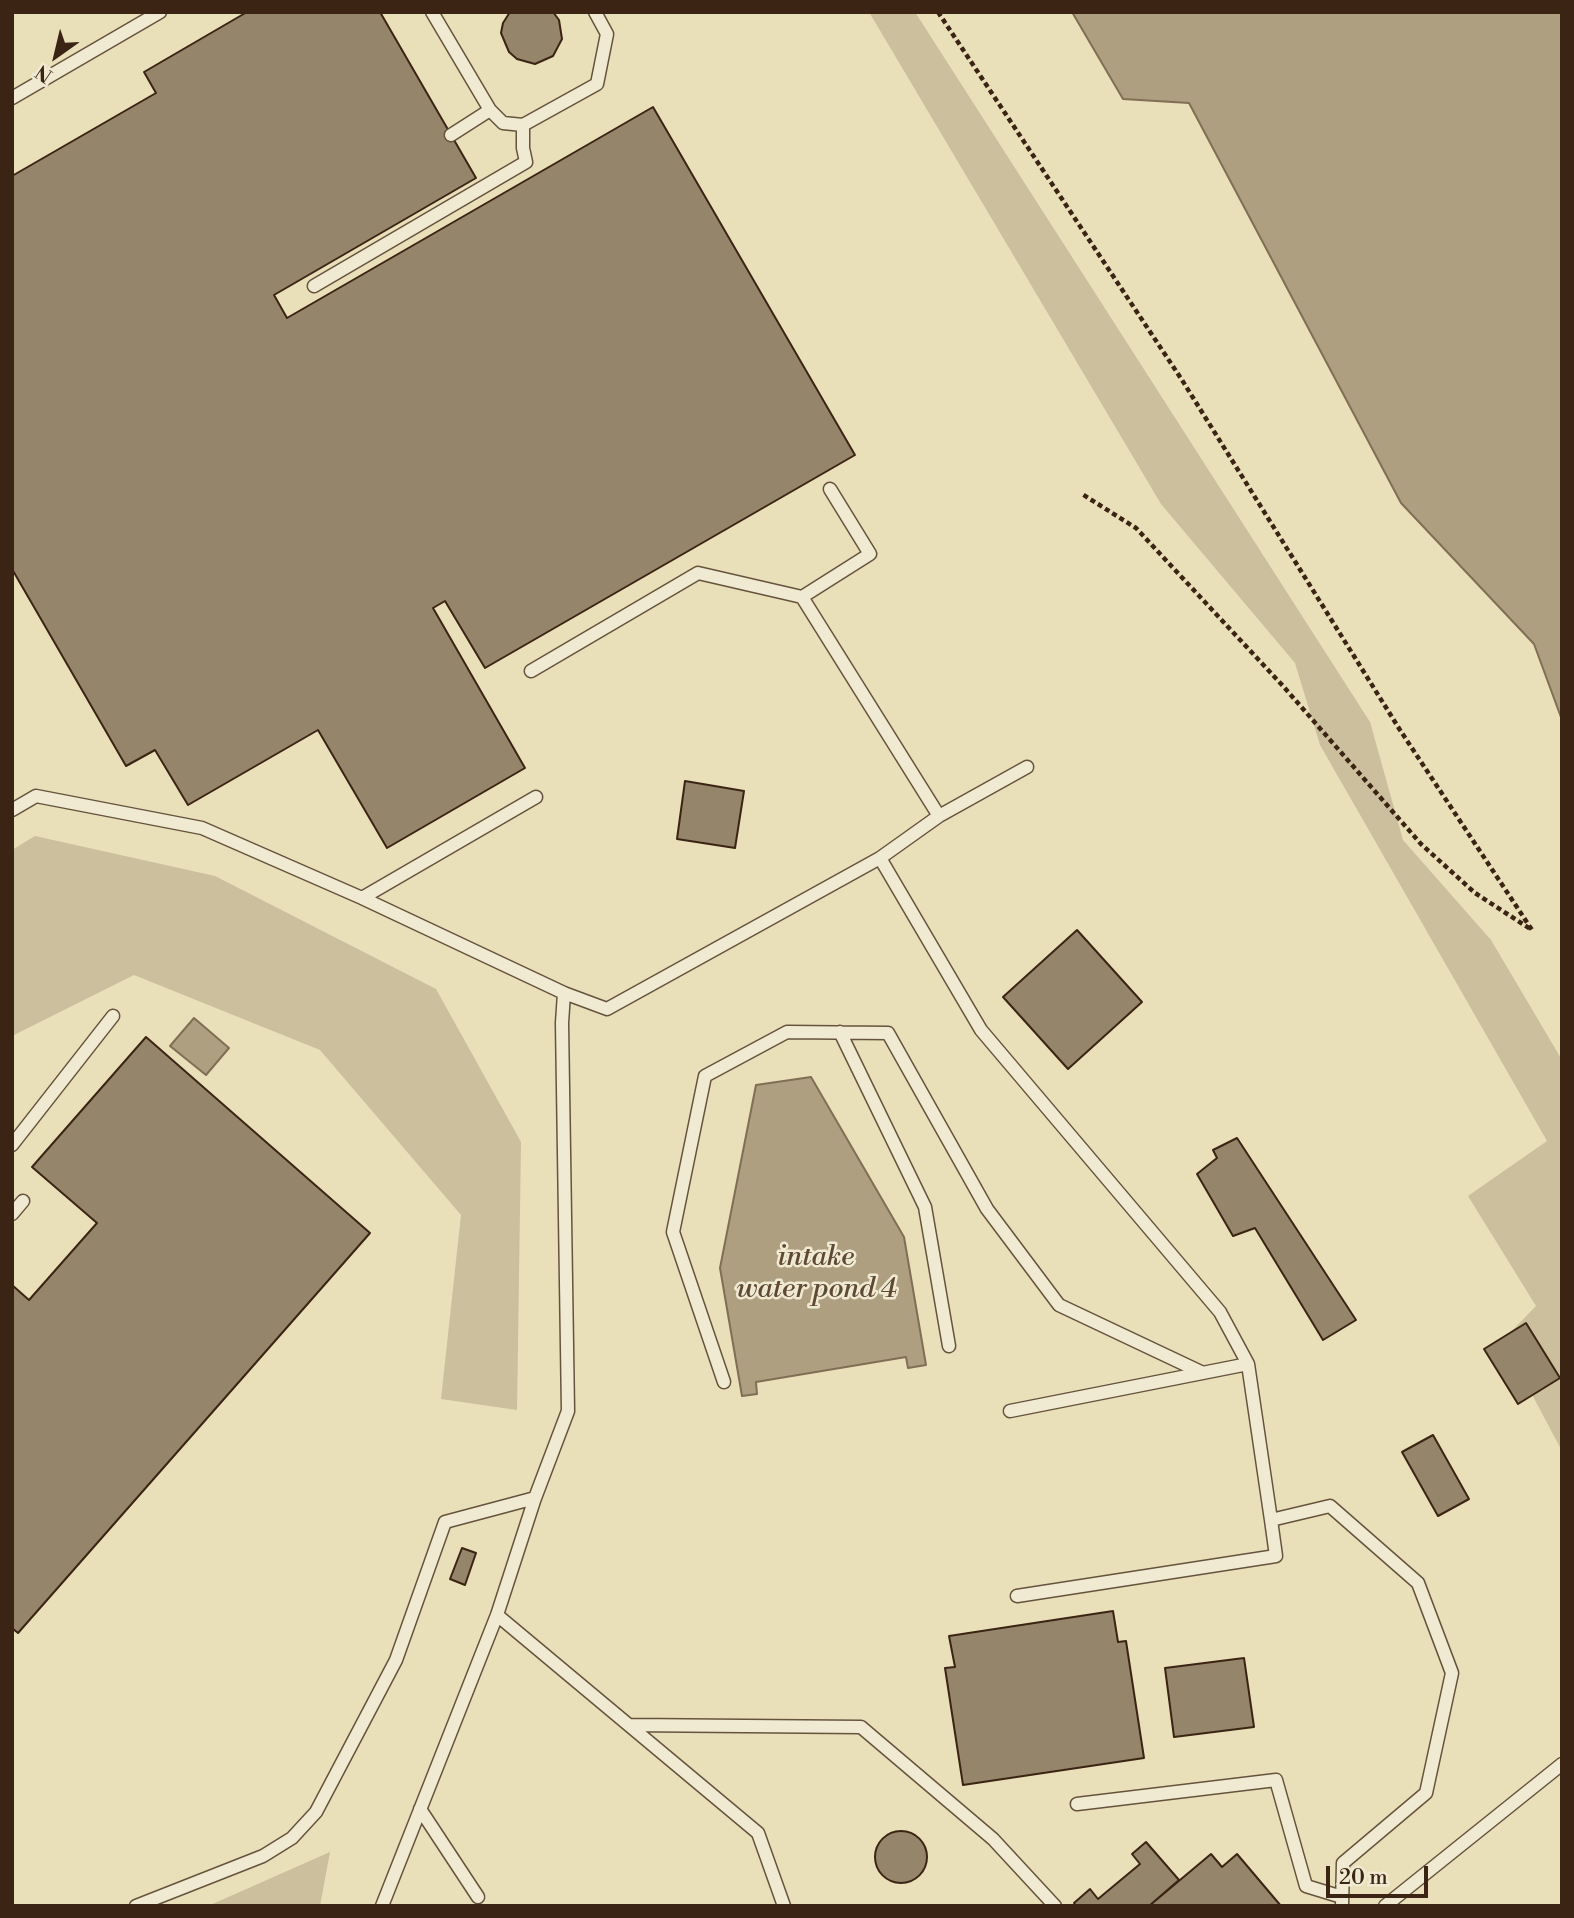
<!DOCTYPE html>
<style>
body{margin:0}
#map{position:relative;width:1574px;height:1918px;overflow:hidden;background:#e9dfb9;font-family:"Libre Bodoni",serif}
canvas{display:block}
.frame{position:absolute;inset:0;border:14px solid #3b2414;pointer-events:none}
.north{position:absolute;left:21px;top:21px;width:70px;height:70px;-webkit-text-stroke:5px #f1ead2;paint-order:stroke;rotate:214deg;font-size:19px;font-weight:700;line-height:28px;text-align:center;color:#3b2414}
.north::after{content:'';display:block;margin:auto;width:24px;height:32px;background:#3b2414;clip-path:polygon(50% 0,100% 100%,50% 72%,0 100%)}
.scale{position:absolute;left:1326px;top:1866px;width:102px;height:32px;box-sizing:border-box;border:4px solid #3b2414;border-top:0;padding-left:9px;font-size:21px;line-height:24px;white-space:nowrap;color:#3b2414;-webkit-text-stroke:5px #f1ead2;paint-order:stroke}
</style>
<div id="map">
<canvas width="1574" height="1918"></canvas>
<div class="frame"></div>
<div class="north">N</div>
<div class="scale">20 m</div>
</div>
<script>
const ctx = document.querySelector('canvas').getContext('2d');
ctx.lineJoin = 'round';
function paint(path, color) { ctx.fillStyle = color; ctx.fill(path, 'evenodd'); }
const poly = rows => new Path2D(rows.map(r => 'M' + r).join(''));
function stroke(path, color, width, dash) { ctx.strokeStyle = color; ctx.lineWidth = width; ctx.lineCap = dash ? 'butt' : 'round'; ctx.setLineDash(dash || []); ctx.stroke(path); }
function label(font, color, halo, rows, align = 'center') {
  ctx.font = font + ' "Libre Bodoni",serif'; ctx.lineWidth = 5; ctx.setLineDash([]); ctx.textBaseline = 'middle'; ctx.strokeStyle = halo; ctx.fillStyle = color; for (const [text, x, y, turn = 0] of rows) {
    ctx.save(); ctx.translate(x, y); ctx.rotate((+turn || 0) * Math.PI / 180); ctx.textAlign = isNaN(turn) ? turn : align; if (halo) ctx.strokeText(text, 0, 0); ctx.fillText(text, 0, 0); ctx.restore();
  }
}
paint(poly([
 [869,12,915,12,1370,722,1403,840,1491,940,1562,1060,1562,1451,1503,1340,1536,1306,1468,1196,1547,1141,1320,745,1295,663,1161,504],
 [35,836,215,876,436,989,521,1142,517,1410,441,1399,461,1215,320,1050,134,975,12,1036,12,850],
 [330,1852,320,1906,208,1906]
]), '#cbbf9d');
const water = poly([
 [1072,12,1562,12,1562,720,1534,644,1401,503,1189,103,1123,99,1072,12],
 [194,1018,229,1048,206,1075,170,1046,194,1018],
 [811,1077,904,1237,926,1365,908,1368,906,1357,756,1382,757,1394,742,1396,720,1268,756,1085,811,1077]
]);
paint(water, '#ae9f81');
stroke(water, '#806e55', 2);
const building = poly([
 [247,12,380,12,476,178,274,295,287,318,653,107,855,455,485,668,445,601,433,608,525,768,387,848,318,730,188,805,155,750,126,766,12,569,12,176,156,93,144,72,247,12],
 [510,12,553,12,559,20,562,39,553,56,535,64,517,59,509,52,501,33,503,23,510,12],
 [685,781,744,791,735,848,677,839,685,781],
 [1077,930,1142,1002,1068,1069,1003,997,1077,930],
 [146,1037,370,1233,18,1633,12,1628,12,1285,29,1300,97,1223,32,1167,146,1037],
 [1237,1138,1356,1320,1323,1340,1255,1228,1233,1236,1197,1174,1217,1158,1213,1150,1237,1138],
 [1526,1323,1560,1378,1518,1404,1484,1349,1526,1323],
 [1433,1435,1469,1499,1438,1516,1402,1452,1433,1435],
 [462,1548,476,1553,465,1585,450,1579,462,1548],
 [1113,1611,1118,1642,1126,1641,1144,1758,963,1785,945,1668,955,1667,949,1636,1113,1611],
 [1244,1658,1254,1727,1174,1737,1165,1668,1244,1658],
 '875 1857a26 26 0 1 1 52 0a26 26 0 1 1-52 0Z',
 [1146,1842,1179,1880,1149,1906,1076,1906,1074,1903,1090,1889,1098,1899,1140,1864,1132,1854,1146,1842],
 [1211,1854,1222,1867,1237,1854,1281,1906,1149,1906,1211,1854]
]);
paint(building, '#95856a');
stroke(building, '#3b2414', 2);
const lane = poly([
 [432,12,490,110,503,123,523,125,597,84,607,34,595,12],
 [12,98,160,12],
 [451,135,490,110],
 [314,286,526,162,523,148,523,125],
 [830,489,870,554,802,597,939,816,880,858],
 [531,671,698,573,802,597],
 [12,810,36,796,202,828,362,898,564,993],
 [939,816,1027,767],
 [362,898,536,797],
 [840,1032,925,1207,949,1346],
 [12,1145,113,1016],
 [12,1214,23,1201],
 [1248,1364,1271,1520],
 [724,1382,673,1232,705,1076,787,1032,888,1033,987,1209,1059,1305,1203,1373],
 [1017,1596,1276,1556,1271,1520,1330,1506,1418,1583,1452,1673,1426,1793,1343,1863,1342,1906],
 [497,1615,758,1833,784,1906],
 [629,1725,861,1727,993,1839,1055,1906],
 [1077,1804,1276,1780,1306,1886,1342,1897],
 [420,1809,478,1897],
 [136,1906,263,1856,292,1838,316,1812,396,1660,445,1522,535,1498],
 [382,1906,497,1615,535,1498,568,1411,562,1023,564,993,607,1009,880,858,981,1030,1220,1312,1248,1364,1010,1411],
 [1385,1906,1562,1764]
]);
stroke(lane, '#66533d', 15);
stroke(poly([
 [938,12,1182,380,1400,730,1532,930,1475,893,1421,844,1283,686,1136,528,1082,494]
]), '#3b2414', 4.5, [5, 3.5]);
stroke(lane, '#f1ead2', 12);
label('italic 28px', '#5e4935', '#f1ead2', [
 ["intake",816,1258],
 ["water pond 4",816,1290]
]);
</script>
